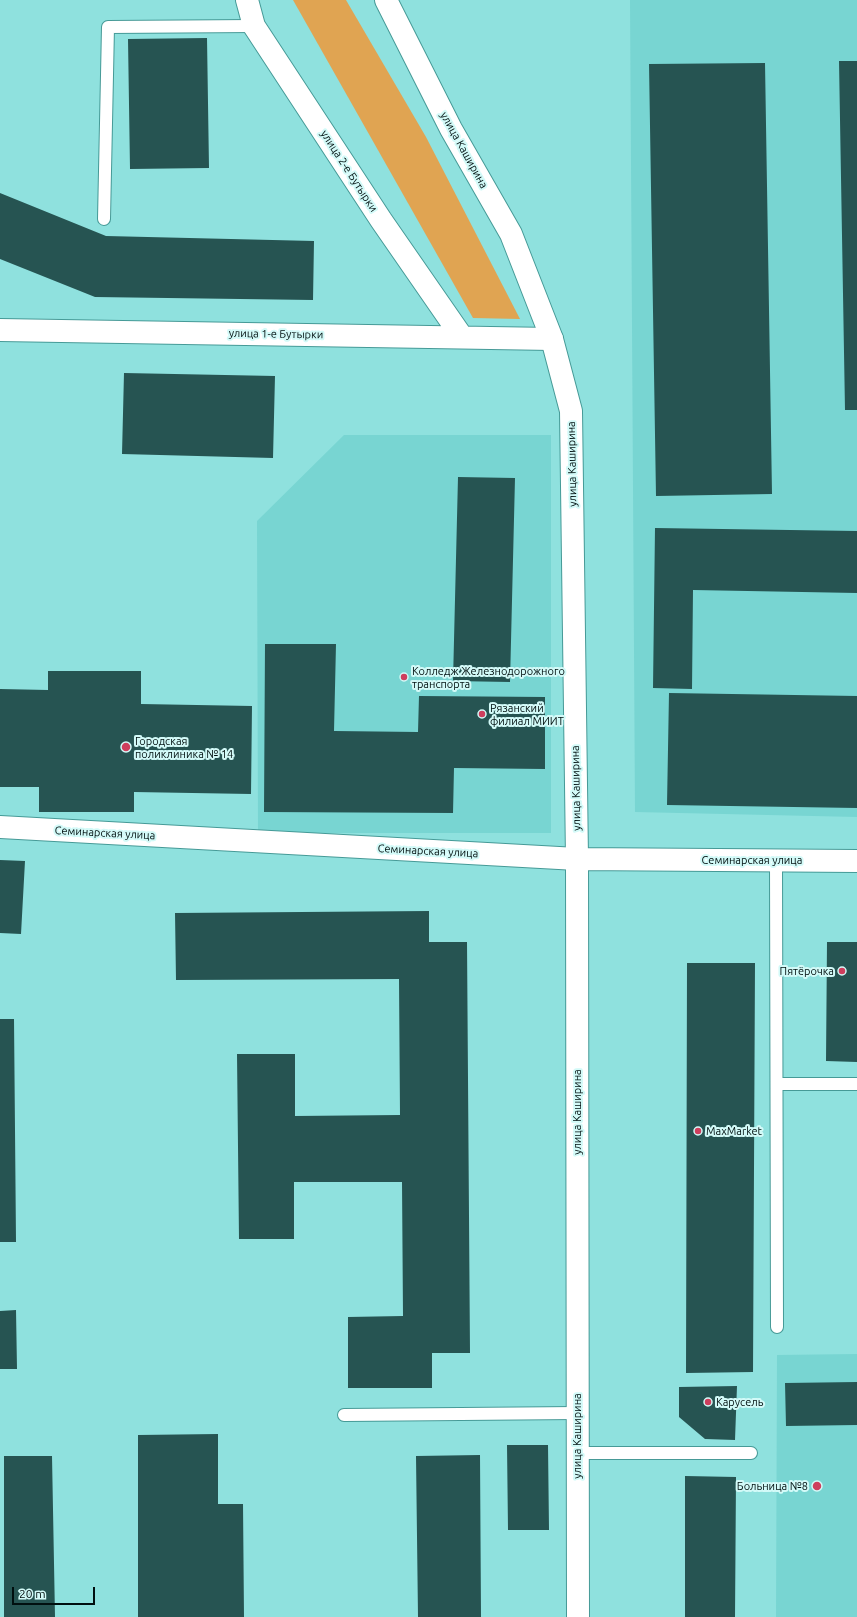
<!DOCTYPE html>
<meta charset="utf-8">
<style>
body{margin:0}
#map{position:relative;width:857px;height:1617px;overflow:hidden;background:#8fe1de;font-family:Ubuntu,sans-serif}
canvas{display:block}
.scale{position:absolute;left:12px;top:1587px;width:83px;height:18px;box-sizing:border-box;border:2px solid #000f0f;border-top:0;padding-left:5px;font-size:12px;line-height:14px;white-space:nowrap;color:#000f0f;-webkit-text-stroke:3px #d3faf8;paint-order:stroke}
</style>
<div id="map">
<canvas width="857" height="1617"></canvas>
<div class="scale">20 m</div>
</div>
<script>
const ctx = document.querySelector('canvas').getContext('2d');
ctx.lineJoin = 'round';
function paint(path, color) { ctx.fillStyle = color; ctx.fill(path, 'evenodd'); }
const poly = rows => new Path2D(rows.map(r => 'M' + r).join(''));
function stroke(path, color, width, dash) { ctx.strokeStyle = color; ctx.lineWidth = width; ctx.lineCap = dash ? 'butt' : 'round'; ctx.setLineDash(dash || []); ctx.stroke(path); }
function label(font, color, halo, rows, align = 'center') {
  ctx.font = font + ' Ubuntu,sans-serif'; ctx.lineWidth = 4; ctx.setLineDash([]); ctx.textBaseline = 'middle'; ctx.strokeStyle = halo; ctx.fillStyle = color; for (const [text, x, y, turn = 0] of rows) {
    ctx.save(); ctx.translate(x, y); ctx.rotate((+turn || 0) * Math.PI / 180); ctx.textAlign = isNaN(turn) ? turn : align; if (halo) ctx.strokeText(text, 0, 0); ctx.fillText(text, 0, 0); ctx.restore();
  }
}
paint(poly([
 [630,0,857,0,857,817,635,812],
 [344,435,551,435,551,833,258,833,257,521],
 [857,1354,857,1617,776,1617,777,1355]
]), '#78d5d2');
paint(poly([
 [293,0,346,0,426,137,520,319,473,318]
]), '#e0a452');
paint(poly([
 [207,38,209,168,130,169,128,39],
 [839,61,857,61,857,410,845,410],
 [765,63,772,494,656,496,649,64],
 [0,193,106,236,314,241,313,300,95,297,0,259],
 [124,373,275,376,273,458,122,454],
 [458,477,515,478,510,682,453,681],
 [655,528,857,531,857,593,693,590,692,689,653,688],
 [265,644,336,644,334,731,418,732,419,696,545,697,545,769,454,768,453,813,264,812],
 [48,671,141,671,141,704,252,706,251,794,134,792,134,812,39,812,39,787,0,787,0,689,48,690],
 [669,693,857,696,857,808,667,805],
 [0,860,25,861,21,934,0,933],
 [429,911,429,942,467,942,470,1353,432,1353,432,1388,348,1388,348,1317,403,1316,402,1182,294,1182,294,1239,239,1239,237,1054,295,1054,295,1116,400,1115,399,979,176,980,175,913],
 [827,942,857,942,857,1062,826,1061],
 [687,963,755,963,753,1372,686,1373],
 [0,1019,14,1019,16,1242,0,1242],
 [16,1310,17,1369,0,1369,0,1311],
 [857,1382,857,1425,786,1426,785,1383],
 [737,1386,735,1440,705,1439,679,1417,679,1387],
 [218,1434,218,1504,243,1504,244,1617,138,1617,138,1435],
 [507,1445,548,1445,549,1530,508,1530],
 [480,1455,481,1617,418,1617,416,1456],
 [4,1456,52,1456,55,1617,4,1617],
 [685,1476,736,1477,735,1617,685,1617]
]), '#265452');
const lane = poly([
 [104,219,108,27,254,26],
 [776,861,777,1327],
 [777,1084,857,1084],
 [344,1415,577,1413],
 [577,1453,751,1453]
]);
const street = poly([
 [247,0,254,26,381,220,462,337],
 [0,330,552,339],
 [0,827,577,859]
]);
const secondary = poly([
 [386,0,451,129,511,234,552,339,571,411,577,859,578,1617],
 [577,859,857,861]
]);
stroke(lane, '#469a97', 14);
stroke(street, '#469a97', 24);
stroke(secondary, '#469a97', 24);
stroke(lane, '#fff', 12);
stroke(street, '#fff', 22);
stroke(secondary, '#fff', 22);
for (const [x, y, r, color] of [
 [404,677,4,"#ce3e5d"],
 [482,714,4,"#ce3e5d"],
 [126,747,5,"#ce3e5d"],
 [842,971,4,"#ce3e5d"],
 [698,1131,4,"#ce3e5d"],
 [708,1402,4,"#ce3e5d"],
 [817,1486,5,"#ce3e5d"]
]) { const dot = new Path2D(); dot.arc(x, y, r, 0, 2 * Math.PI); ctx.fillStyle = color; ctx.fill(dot); stroke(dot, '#d3faf8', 1.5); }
label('11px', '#000f0f', '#d3faf8', [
 ["улица Каширина",464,150,61],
 ["улица 2-е Бутырки",349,171,57],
 ["улица 1-е Бутырки",276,334,1],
 ["улица Каширина",572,464,-91],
 ["улица Каширина",576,788,-91],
 ["Семинарская улица",105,833,3],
 ["Семинарская улица",428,851,3],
 ["Семинарская улица",752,860],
 ["улица Каширина",577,1112,-90],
 ["улица Каширина",577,1436,-90]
]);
label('11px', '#000f0f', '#d3faf8', [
 ["Колледж Железнодорожного",412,671],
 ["транспорта",412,684],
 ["Рязанский",490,708],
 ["филиал МИИТ",490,721],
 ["Городская",135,741],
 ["поликлиника № 14",135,754],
 ["Пятёрочка",834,971,"right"],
 ["MaxMarket",706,1131],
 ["Карусель",716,1402],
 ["Больница №8",808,1486,"right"]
], 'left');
</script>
